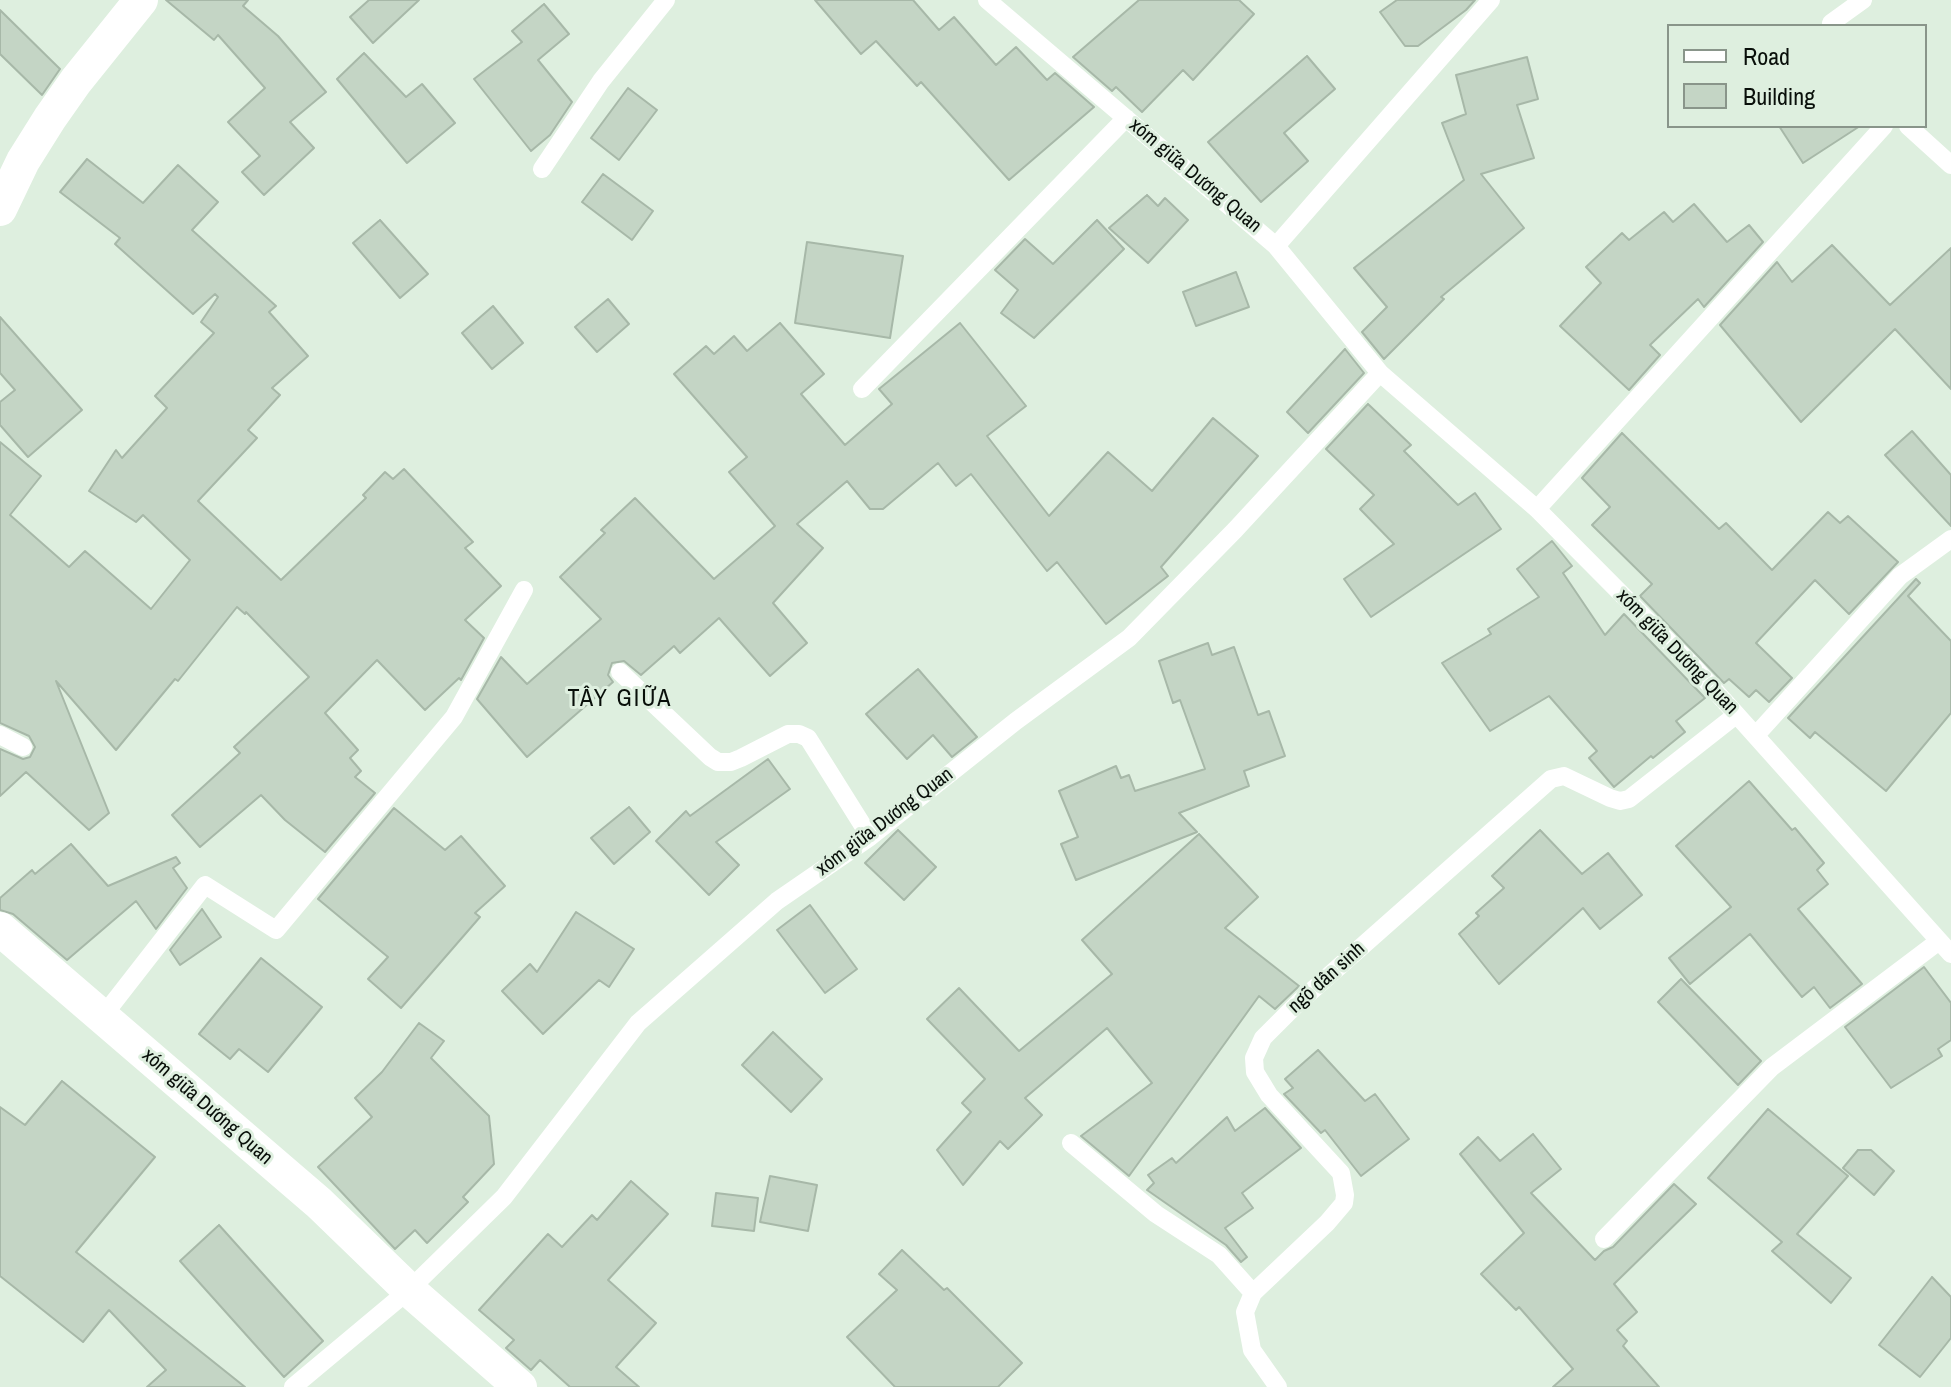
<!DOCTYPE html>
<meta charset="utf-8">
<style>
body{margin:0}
#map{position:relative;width:1951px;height:1387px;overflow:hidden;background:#deefdf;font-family:"Archivo Narrow",sans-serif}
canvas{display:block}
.legend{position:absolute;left:1667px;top:24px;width:260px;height:104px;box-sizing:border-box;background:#deefdf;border:2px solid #89958a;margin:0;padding:10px 14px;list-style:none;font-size:24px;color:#090f0a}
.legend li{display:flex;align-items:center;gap:16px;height:40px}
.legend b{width:40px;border:2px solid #89958a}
</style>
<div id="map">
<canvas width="1951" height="1387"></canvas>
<ul class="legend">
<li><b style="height:10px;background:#fff"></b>Road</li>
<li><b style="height:22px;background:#c4d5c5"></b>Building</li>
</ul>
</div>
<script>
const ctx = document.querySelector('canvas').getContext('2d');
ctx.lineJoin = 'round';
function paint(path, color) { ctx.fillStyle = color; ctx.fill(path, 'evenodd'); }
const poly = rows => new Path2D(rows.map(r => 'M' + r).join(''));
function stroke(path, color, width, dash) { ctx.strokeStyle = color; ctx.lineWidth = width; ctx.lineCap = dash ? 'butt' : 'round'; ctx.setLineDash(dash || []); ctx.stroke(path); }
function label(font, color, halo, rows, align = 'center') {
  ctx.font = font + ' "Archivo Narrow",sans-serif'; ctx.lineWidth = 6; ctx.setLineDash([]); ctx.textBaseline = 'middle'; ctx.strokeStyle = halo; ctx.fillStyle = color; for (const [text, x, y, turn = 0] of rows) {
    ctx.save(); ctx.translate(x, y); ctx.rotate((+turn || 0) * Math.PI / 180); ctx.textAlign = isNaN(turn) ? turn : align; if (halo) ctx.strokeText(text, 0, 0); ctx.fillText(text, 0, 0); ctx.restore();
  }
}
const building = poly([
 [166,0,248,0,243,6,278,36,326,92,290,122,314,148,264,195,242,172,260,156,228,122,265,88,218,35,214,40,166,0],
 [369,0,419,0,373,43,350,17,369,0],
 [815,0,913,0,939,30,954,17,996,65,1016,47,1047,80,1055,73,1094,107,1009,180,921,82,917,86,876,41,861,54,815,0],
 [1139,0,1239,0,1254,14,1193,80,1183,70,1142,112,1116,87,1112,91,1073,57,1139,0],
 [1397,0,1475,0,1466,10,1418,46,1405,46,1380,12,1397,0],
 [544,4,569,34,538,60,572,102,550,135,531,151,474,79,522,42,512,31,544,4],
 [0,10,60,69,42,95,0,54,0,10],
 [364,53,406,97,422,84,455,123,407,163,337,79,364,53],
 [1307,56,1335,89,1284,133,1308,161,1261,202,1208,142,1307,56],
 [1527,57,1538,99,1517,105,1534,158,1481,174,1524,228,1441,297,1444,299,1384,359,1362,332,1387,307,1354,268,1464,180,1442,123,1466,114,1456,75,1527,57],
 [628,88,657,110,619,160,591,138,628,88],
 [1779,126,1860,126,1803,163,1779,126],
 [87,159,143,203,178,165,218,202,192,230,276,306,269,312,308,356,272,388,280,395,248,430,257,438,198,501,281,580,366,498,363,495,385,472,393,479,404,469,473,542,465,548,501,586,465,620,484,638,461,680,459,678,425,710,377,660,325,713,358,750,350,758,361,771,355,777,375,793,325,852,285,820,261,795,200,847,172,815,240,753,234,747,309,677,246,612,245,614,237,607,178,681,175,679,116,750,56,681,109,813,89,830,26,772,0,796,0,749,23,759,30,757,35,747,29,736,0,723,0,442,41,476,10,515,69,567,85,551,151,609,190,560,143,515,136,522,89,491,116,450,122,458,167,408,155,396,214,333,201,322,218,297,215,294,193,314,115,244,120,238,60,192,87,159],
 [603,174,653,211,632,240,582,202,603,174],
 [1147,195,1158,206,1165,198,1188,220,1148,263,1109,228,1147,195],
 [1694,204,1727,242,1749,225,1763,242,1704,307,1698,299,1650,345,1660,355,1629,390,1560,326,1601,283,1586,267,1622,233,1629,240,1664,212,1673,222,1694,204],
 [380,220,428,274,400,298,353,243,380,220],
 [1097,220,1124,249,1034,338,1001,313,1018,290,995,270,1025,239,1053,264,1097,220],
 [807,242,903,256,890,338,795,323,807,242],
 [1832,245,1890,305,1951,248,1951,389,1895,329,1801,422,1720,325,1777,262,1792,282,1832,245],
 [1236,272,1249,307,1196,326,1183,292,1236,272],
 [608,299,629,324,597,352,575,327,608,299],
 [493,306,523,343,492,369,462,333,493,306],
 [0,317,82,410,28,457,0,425,0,402,15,390,0,373,0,317],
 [780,323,824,374,801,394,845,445,892,404,879,389,960,323,1026,406,987,436,1049,516,1108,452,1152,491,1213,418,1258,456,1161,567,1168,576,1106,624,1057,562,1047,571,971,474,956,486,938,463,883,509,870,509,847,481,797,524,823,548,773,603,807,643,770,676,719,618,680,653,674,646,641,675,624,661,612,663,608,675,613,682,527,757,477,699,501,657,527,684,601,619,560,577,605,533,601,530,635,498,714,579,775,526,729,472,747,457,674,374,706,346,714,354,734,336,747,351,780,323],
 [1345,349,1364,373,1308,433,1287,412,1345,349],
 [1368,404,1411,445,1404,451,1458,505,1475,493,1501,529,1371,617,1344,579,1394,544,1360,509,1374,495,1326,449,1368,404],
 [1912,431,1951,475,1951,526,1885,455,1912,431],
 [1622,433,1719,529,1726,523,1772,570,1828,512,1840,523,1848,516,1898,562,1849,614,1815,580,1756,643,1792,678,1769,702,1756,690,1749,697,1729,679,1724,683,1640,596,1652,584,1592,525,1610,507,1582,478,1622,433],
 [1552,541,1572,566,1563,573,1605,635,1624,614,1705,698,1676,721,1685,732,1653,758,1651,756,1614,787,1589,758,1597,751,1549,696,1490,731,1442,663,1491,634,1488,629,1539,597,1517,569,1552,541],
 [1916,579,1920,583,1908,596,1951,641,1951,713,1886,791,1815,732,1810,738,1788,718,1916,579],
 [1208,643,1212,655,1234,647,1258,715,1269,711,1285,756,1244,771,1249,786,1179,813,1197,832,1076,880,1061,844,1078,837,1059,791,1116,766,1121,778,1129,775,1135,791,1205,769,1180,700,1173,703,1159,661,1208,643],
 [918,669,977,737,952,757,933,735,907,759,866,714,918,669],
 [768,759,790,789,716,842,739,865,709,895,656,841,686,811,690,816,768,759],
 [1749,781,1792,830,1795,828,1824,863,1817,870,1828,884,1798,909,1862,984,1830,1008,1814,987,1802,997,1750,934,1690,984,1669,958,1731,907,1676,846,1749,781],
 [629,807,650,832,614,864,591,838,629,807],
 [394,808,445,850,461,836,505,886,475,913,480,917,401,1008,368,979,388,957,318,899,394,808],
 [898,830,936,867,904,900,865,863,898,830],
 [1540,830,1582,874,1608,853,1642,895,1600,929,1583,908,1499,984,1459,934,1479,916,1476,913,1504,888,1492,876,1540,830],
 [1199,834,1258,897,1225,928,1299,986,1275,1009,1259,996,1129,1176,1081,1136,1152,1083,1107,1028,1025,1098,1042,1115,1008,1149,1000,1141,963,1185,937,1150,971,1112,962,1103,985,1079,927,1019,959,988,1019,1051,1112,974,1082,940,1199,834],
 [71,844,108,886,176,857,180,863,173,868,187,888,156,929,136,901,67,960,13,914,0,910,0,898,32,870,35,874,71,844],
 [810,905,857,969,825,993,777,930,810,905],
 [202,909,221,937,180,965,170,950,202,909],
 [576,912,634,949,609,987,599,980,543,1034,502,991,530,964,537,972,576,912],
 [261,958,322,1007,268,1072,239,1049,230,1059,199,1034,261,958],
 [1924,967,1951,1003,1951,1040,1938,1049,1942,1056,1891,1088,1845,1027,1924,967],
 [1681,979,1761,1061,1738,1085,1658,1002,1681,979],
 [419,1023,444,1041,431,1058,489,1116,494,1164,463,1197,468,1202,427,1243,415,1230,395,1249,318,1167,372,1117,355,1098,382,1072,419,1023],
 [773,1032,822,1079,791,1112,742,1065,773,1032],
 [1318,1050,1365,1101,1375,1094,1409,1139,1361,1176,1325,1130,1321,1133,1284,1094,1293,1088,1285,1079,1318,1050],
 [62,1081,155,1157,76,1252,245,1387,147,1387,166,1370,109,1310,83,1342,0,1276,0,1107,25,1125,62,1081],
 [1265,1108,1301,1148,1242,1193,1253,1208,1225,1228,1247,1257,1241,1262,1226,1245,1147,1190,1154,1183,1148,1175,1172,1158,1176,1163,1227,1117,1235,1131,1265,1108],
 [1768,1109,1848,1176,1797,1234,1851,1278,1831,1303,1772,1251,1782,1242,1708,1178,1768,1109],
 [1533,1134,1561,1169,1531,1193,1595,1260,1604,1251,1613,1247,1674,1184,1696,1204,1614,1284,1637,1312,1617,1330,1627,1341,1623,1346,1659,1387,1553,1387,1573,1369,1519,1307,1516,1310,1481,1274,1524,1233,1460,1154,1478,1137,1500,1161,1533,1134],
 [1858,1150,1871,1150,1894,1171,1874,1195,1843,1168,1858,1150],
 [770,1176,817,1185,808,1231,760,1222,770,1176],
 [631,1181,668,1214,608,1280,656,1323,616,1367,639,1387,570,1387,540,1360,531,1370,506,1348,514,1340,479,1310,548,1234,562,1247,592,1215,597,1220,631,1181],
 [716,1193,758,1198,754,1231,712,1226,716,1193],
 [219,1225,323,1341,284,1377,180,1261,219,1225],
 [902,1250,944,1290,947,1288,1022,1363,998,1387,895,1387,847,1337,897,1290,879,1274,902,1250],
 [1932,1277,1951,1297,1951,1338,1920,1377,1879,1345,1932,1277]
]);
paint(building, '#c4d5c5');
stroke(building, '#a7b8a8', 2);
stroke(poly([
 [987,0,1276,246,1380,373,1537,509,1693,666,1951,954],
 [1833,26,1831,23,1863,0],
 [1908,126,1951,165],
 [542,169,601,81,666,0],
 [1276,246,1491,0],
 [862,389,1126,118],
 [1537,509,1884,126],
 [620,672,710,757,718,762,731,762,741,758,788,734,799,734,808,738,870,837],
 [1757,734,1900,576,1951,539],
 [0,735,23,747],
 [103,1016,205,885,276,930,454,717,524,590],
 [1071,1143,1156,1214,1219,1255,1253,1293],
 [1604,1239,1772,1067,1939,941],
 [293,1387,409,1290,504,1197,638,1023,777,901,870,837,1016,721,1129,638,1235,530,1380,373],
 [1278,1387,1252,1350,1245,1312,1253,1293,1327,1223,1344,1203,1345,1195,1341,1173,1269,1095,1255,1072,1254,1058,1263,1038,1298,1003,1551,779,1564,776,1610,798,1620,801,1629,799,1736,715]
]), '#fff', 18);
stroke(poly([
 [0,209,23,161,50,118,76,81,141,0],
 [0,929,319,1203,409,1290,520,1387]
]), '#fff', 34);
label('20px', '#090f0a', '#deefdf', [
 ["xóm giữa Dương Quan",1195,176,40],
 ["xóm giữa Dương Quan",1677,652,46],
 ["xóm giữa Dương Quan",885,822,-37],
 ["ngõ dân sinh",1327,978,-42],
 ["xóm giữa Dương Quan",207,1107,41]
]);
ctx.letterSpacing = '2px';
label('24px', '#090f0a', '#deefdf', [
 ["TÂY GIỮA",620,700]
]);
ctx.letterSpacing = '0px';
</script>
